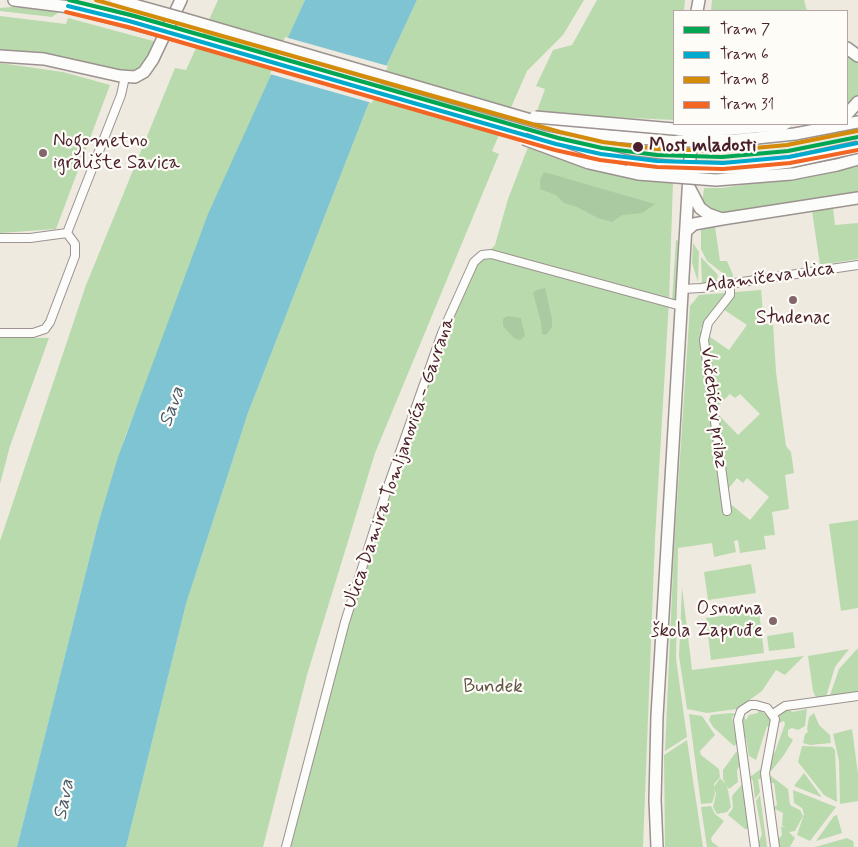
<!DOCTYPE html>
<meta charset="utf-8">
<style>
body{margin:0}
#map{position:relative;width:858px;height:847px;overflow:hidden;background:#eeeae0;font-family:Mynerve,sans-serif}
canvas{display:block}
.legend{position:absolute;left:673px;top:10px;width:175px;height:115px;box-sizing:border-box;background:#fdfcf7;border:1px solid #b5a4a5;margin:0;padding:6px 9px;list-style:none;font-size:15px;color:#4a1f2b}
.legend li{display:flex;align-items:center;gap:10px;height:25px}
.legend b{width:25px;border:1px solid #b5a4a5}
</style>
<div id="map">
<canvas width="858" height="847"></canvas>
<ul class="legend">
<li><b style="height:6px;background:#00a651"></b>Tram 7</li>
<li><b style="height:6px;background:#00a9ce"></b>Tram 6</li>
<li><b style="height:6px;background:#d48b09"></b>Tram 8</li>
<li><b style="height:6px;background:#f26522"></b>Tram 31</li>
</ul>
</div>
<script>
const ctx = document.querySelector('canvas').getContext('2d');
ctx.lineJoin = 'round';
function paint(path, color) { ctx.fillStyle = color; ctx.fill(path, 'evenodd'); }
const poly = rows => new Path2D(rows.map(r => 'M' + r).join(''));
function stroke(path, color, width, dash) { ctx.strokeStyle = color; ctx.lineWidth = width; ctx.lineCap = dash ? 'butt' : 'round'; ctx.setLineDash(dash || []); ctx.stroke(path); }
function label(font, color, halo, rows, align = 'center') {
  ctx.font = font + ' Mynerve,sans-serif'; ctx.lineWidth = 4.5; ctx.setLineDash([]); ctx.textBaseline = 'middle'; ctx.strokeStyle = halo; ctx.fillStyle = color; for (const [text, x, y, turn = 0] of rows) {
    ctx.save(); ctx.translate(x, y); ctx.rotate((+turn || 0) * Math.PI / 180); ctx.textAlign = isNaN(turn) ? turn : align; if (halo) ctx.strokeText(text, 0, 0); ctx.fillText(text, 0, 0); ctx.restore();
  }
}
paint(poly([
 [218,0,305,0,272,75,126,434,98,524,17,847,0,847,0,541,86,285,175,68,186,70],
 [417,0,584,0,563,35,527,71,492,151,499,154,375,453,307,675,263,847,126,847,186,604,248,413,368,105],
 [597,0,685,0,684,11,674,11,674,120,567,115,537,111,545,89,536,86,553,50,572,45],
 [712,0,804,0,807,11,711,11],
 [11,7,35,9,59,12,52,17,0,11,0,8],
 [0,16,66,24,68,18,157,42,140,69,128,72,77,61,0,50],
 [847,52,855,58,858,64,858,96,851,105,847,105],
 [0,63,63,72,110,85,56,229,0,233],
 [528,147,609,173,673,182,669,301,655,539,643,847,289,847,348,625,391,487,436,353,476,265,495,245,508,199],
 [858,165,858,192,717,214,702,205,704,188,722,188,831,172],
 [833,208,835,225,858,223,858,259,820,265,812,211],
 [715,226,720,261,727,261,733,275,733,279,729,278,707,261,701,249,701,230],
 [676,240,679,241,676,299,672,301],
 [693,243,699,252,698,282,692,263],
 [701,257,718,275,716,282,702,284],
 [761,290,764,324,773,323,776,372,786,446,791,452,794,473,785,475,789,509,772,512,775,535,764,536,766,549,740,553,738,540,734,541,736,552,714,557,712,543,678,548,676,659,687,737,665,751,674,548,690,306,699,295],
 [723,309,747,325,729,350,700,330,713,310],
 [730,394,735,398,740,394,760,414,738,435,714,410],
 [737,478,743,483,747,478,769,497,750,520,722,497],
 [0,337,49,338,10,446,0,484],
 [858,520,858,608,841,611,829,524],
 [751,564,756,593,708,600,704,572],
 [682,587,692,670,804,656,785,675,776,670,762,691,737,709,707,713,687,709,679,656],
 [759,611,764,653,711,660,706,618],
 [793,632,795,648,769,651,767,636],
 [858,648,858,694,829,698,839,669],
 [849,649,835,667,826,697,821,699,816,698,813,691,808,656],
 [759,709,771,719,772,729,767,726,756,760,749,756,746,738,742,737,741,727,743,714,746,720,749,715,758,713],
 [789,709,792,712,807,709,805,726,798,730,792,728,788,730,788,736,793,740,784,755,772,770,767,772,768,761,775,752,785,724,784,721,779,723,780,714,784,710],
 [731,713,736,714,732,717,737,743,734,746,713,727,709,720,711,715],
 [814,713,819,725,830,735,831,743,810,745,803,743,805,734,808,732,807,729,809,717],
 [689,714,702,716,715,735,700,751,701,755,719,769,720,777,714,784,715,794,712,803,701,804],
 [852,729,858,774,858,801,840,804,839,761,833,734],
 [687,740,703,847,665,847,664,755],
 [802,746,832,747,835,750,837,802,824,795,798,762],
 [736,752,740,753,739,765,741,764,737,770,738,782,729,789,723,779,723,770],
 [762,768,763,772,760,773,763,779,758,779,760,792,755,799,753,781,750,777],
 [804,773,821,796,821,797,794,786],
 [771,776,788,789,790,805,800,810,803,816,795,831,789,832,795,838,790,847,777,847,777,841,782,835,781,826,785,828,782,825,783,813,773,808,777,805,774,783,768,783],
 [720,778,727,785,731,807,727,812,717,814,713,807,716,794,714,787],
 [743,783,750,829,745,829,728,815,733,808,732,796],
 [793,790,836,807,810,841,797,835,804,814,802,808,794,803],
 [760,795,767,847,760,847,758,844,762,834,756,801],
 [711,806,715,814,724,821,711,838,712,842,719,847,707,847,701,807],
 [837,815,842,833,816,841,834,816],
 [847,838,853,841,854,847,815,847]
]), '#b9daac');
paint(poly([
 [544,172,620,194,655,204,642,213,622,215,612,222,598,218,577,207,564,203,556,195,540,189,540,180],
 [545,288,552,319,552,327,546,335,542,334,541,322,533,293,536,290],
 [507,316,521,318,525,336,520,340,514,338,503,326,503,319]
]), '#aacaa2');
paint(poly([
 [305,0,417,0,368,105,248,413,186,604,126,847,17,847,98,524,118,457,208,214]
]), '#7ec4d2');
paint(poly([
 [285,37,388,66,372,103,270,74]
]), '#eeeae0');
const street = poly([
 [0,238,30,238,67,233,121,95,125,77],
 [682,289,701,288,858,265],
 [0,333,33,333,45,329,50,322,75,256,75,244,67,233],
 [727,511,704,340,708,323,730,295,730,284],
 [773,714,785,706,793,705,858,696],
 [286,847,345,622,388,486,442,333,474,262,482,255,491,254,681,306],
 [755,847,738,720,741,711,750,705,756,705,767,708,775,719,765,773,775,847]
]);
const secondary = poly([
 [14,0,70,7],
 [697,11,699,0],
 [181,18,548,125,600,135,678,141],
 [173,34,502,129,631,162],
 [847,48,858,56],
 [0,56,44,59,120,76,135,77,144,72,153,59,181,0],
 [848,113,858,102],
 [795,134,858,122],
 [791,174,837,165,858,159],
 [690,189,700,208,708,214,722,219],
 [686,231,694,224,722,219,858,198],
 [657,847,655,800,657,716,692,124]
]);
stroke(street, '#9c928f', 10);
stroke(secondary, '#9c928f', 14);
stroke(street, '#fcfcfa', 8);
stroke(secondary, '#fcfcfa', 11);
const secondaryBridge = poly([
 [116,0,181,18],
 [70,7,173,34],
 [535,117,685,130,733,129,785,124],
 [524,139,589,163,638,174,716,180,791,174],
 [678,141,737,140,795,134],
 [631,162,675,167,740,168,790,162,858,147]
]);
stroke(secondaryBridge, '#9c928f', 14, []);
stroke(secondaryBridge, '#fcfcfa', 11);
stroke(poly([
 [69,0,131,15,558,138,602,148,657,155,722,157,788,151,858,137]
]), '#00a651', 4);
stroke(poly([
 [68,6,129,21,556,144,601,154,657,161,723,163,789,157,858,143]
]), '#00a9ce', 4);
stroke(poly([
 [96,0,560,132,603,142,657,149,722,151,787,145,857,131]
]), '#d48b09', 4);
stroke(poly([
 [66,12,128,27,555,150,600,160,657,167,723,169,790,163,858,150]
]), '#f26522', 4);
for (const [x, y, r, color] of [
 [638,147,6,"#4a1f2b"],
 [43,153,5,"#83666a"],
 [793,300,5,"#83666a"],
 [773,621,5,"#83666a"]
]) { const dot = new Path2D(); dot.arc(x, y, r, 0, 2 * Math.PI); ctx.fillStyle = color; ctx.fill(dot); stroke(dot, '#fdfcf7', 2); }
label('19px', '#4a1f2b', '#fdfcf7', [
 ["Nogometno",53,142],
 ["igralište Savica",53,164],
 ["Studenac",793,319,"center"],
 ["Osnovna",763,610,"right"],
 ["škola Zapruđe",763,632,"right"]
], 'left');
label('bold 19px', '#4a1f2b', '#fdfcf7', [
 ["Most mladosti",649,147]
], 'left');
label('19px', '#4a1f2b', '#fdfcf7', [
 ["Adamičeva ulica",770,278,-8],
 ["Vučetićev prilaz",713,408,83],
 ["Ulica Damira Tomljanovića - Gavrana",400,463,-71]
]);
label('19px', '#5e5345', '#fdfcf7', [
 ["Bundek",493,688]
]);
label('italic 20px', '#4c5b6b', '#fdfcf7', [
 ["Sava",173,407,-70],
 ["Sava",65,800,-79]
]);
</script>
